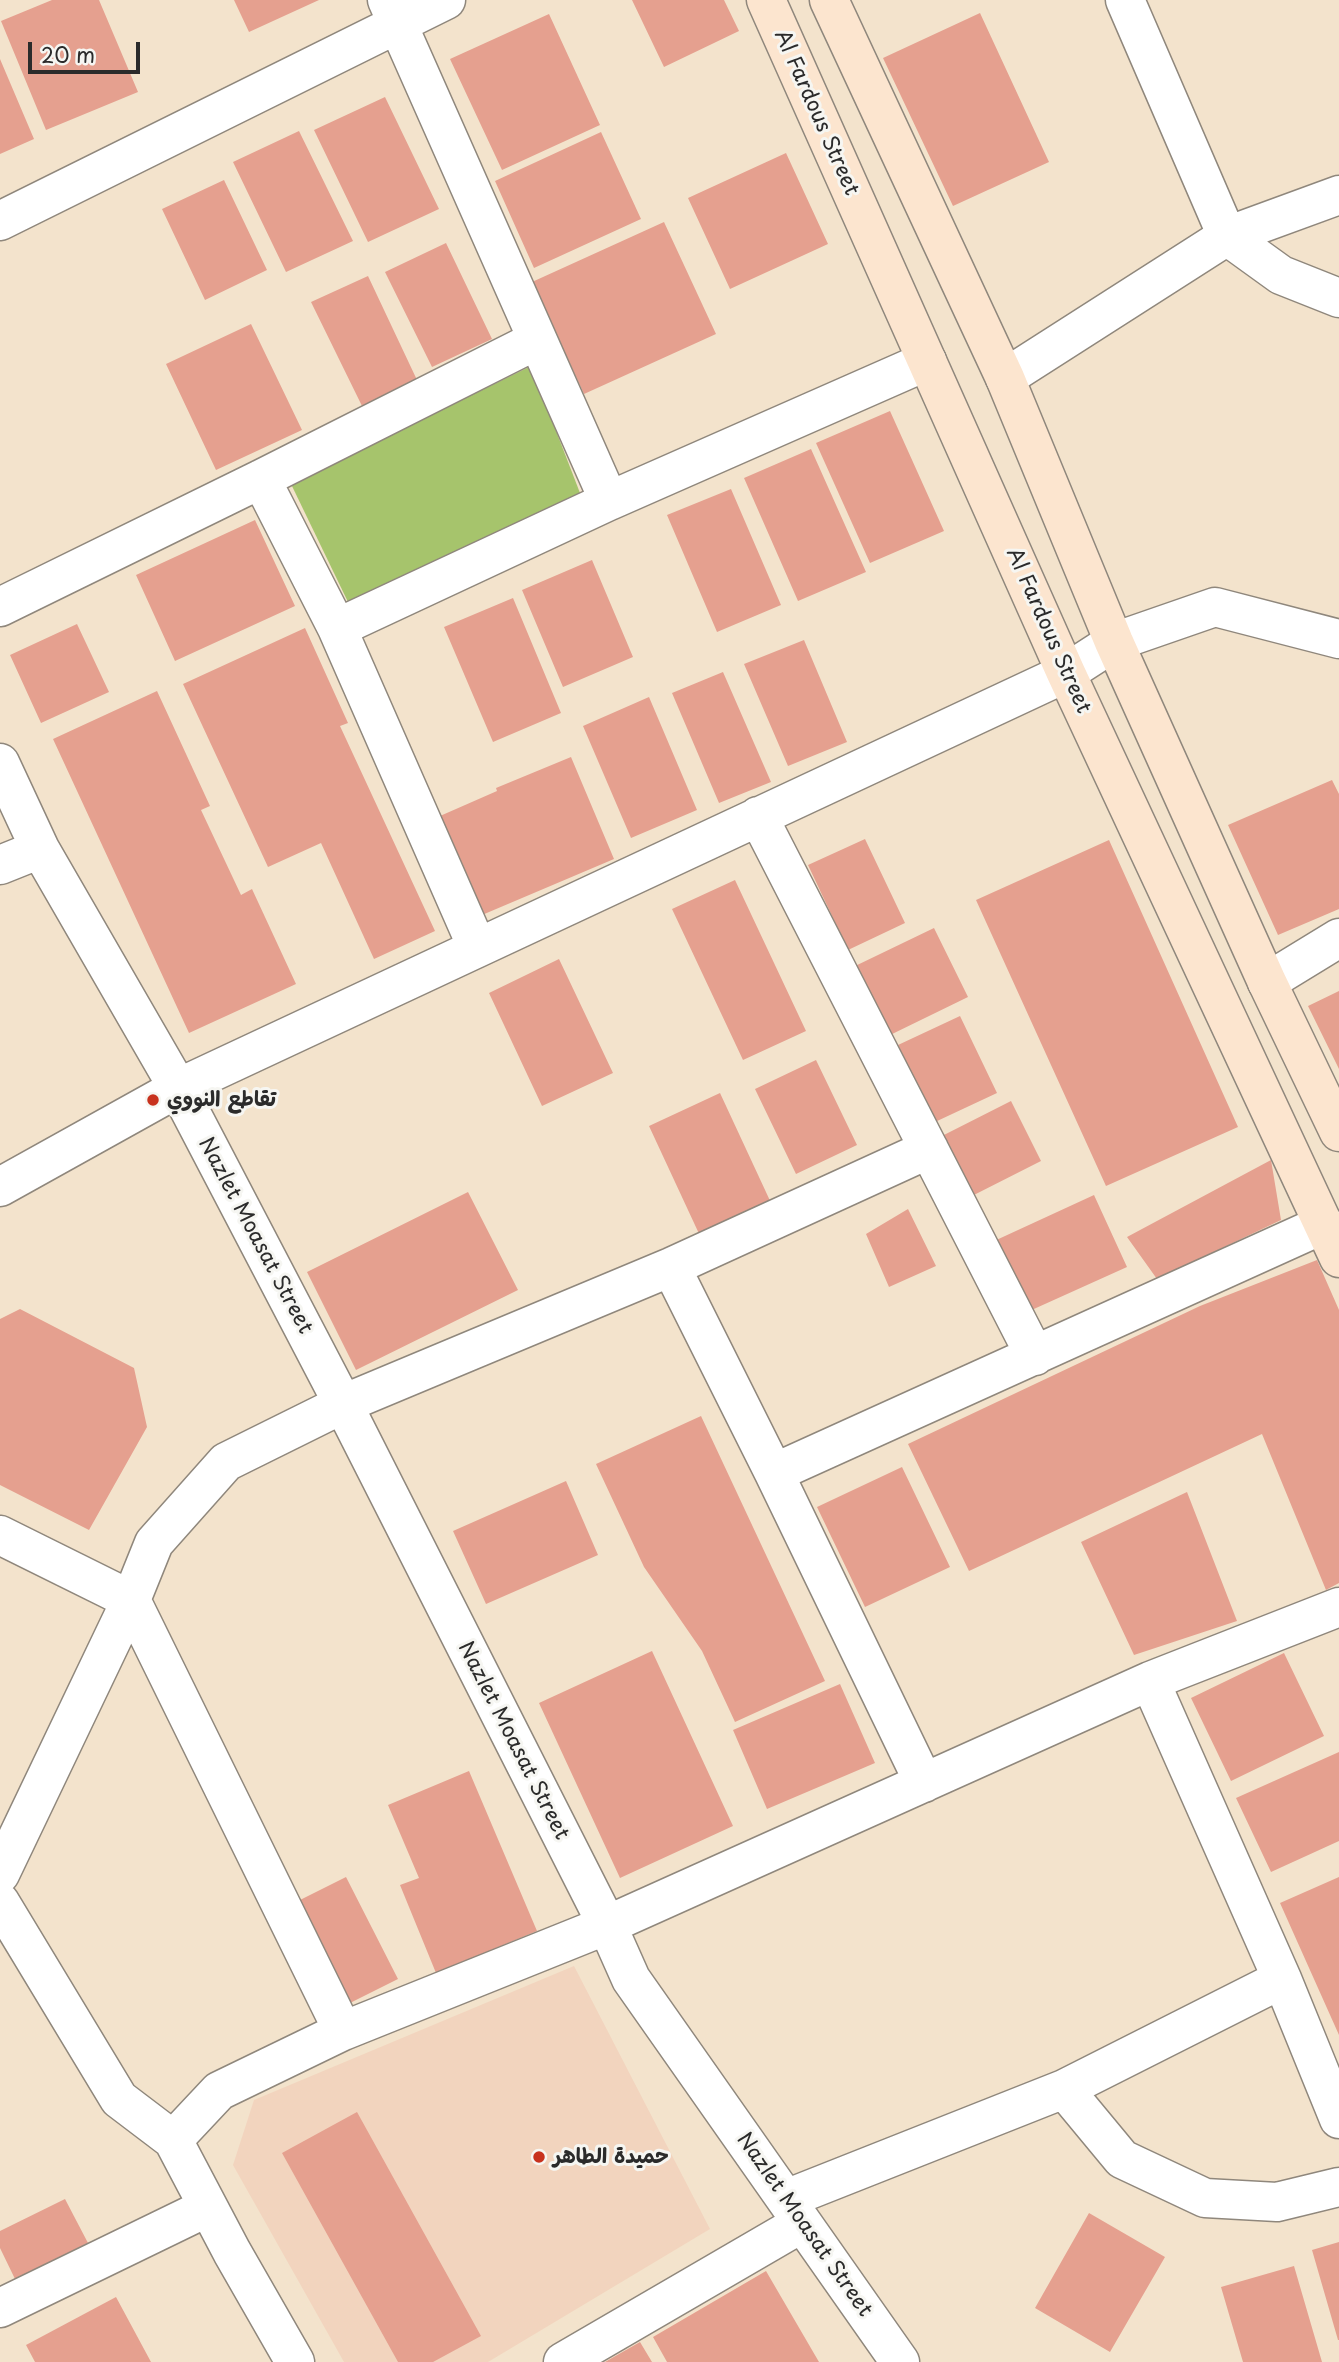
<!DOCTYPE html>
<meta charset="utf-8">
<style>
body{margin:0}
#map{position:relative;width:1339px;height:2362px;overflow:hidden;background:#f3e3cc;font-family:"Playpen Sans",sans-serif}
canvas{display:block}
.scale{position:absolute;left:28px;top:42px;width:112px;height:32px;box-sizing:border-box;border:4px solid #2b2b2b;border-top:0;padding-left:9px;font-size:21px;line-height:24px;white-space:nowrap;color:#2b2b2b;-webkit-text-stroke:5px #f6f6f2;paint-order:stroke}
</style>
<div id="map">
<canvas width="1339" height="2362"></canvas>
<div class="scale">20 m</div>
</div>
<script>
const ctx = document.querySelector('canvas').getContext('2d');
ctx.lineJoin = 'round';
function paint(path, color) { ctx.fillStyle = color; ctx.fill(path, 'evenodd'); }
const poly = rows => new Path2D(rows.map(r => 'M' + r).join(''));
function stroke(path, color, width, dash) { ctx.strokeStyle = color; ctx.lineWidth = width; ctx.lineCap = dash ? 'butt' : 'round'; ctx.setLineDash(dash || []); ctx.stroke(path); }
function label(font, color, halo, rows, align = 'center') {
  ctx.font = font + ' "Playpen Sans","Playpen Sans Arabic",sans-serif'; ctx.lineWidth = 6; ctx.setLineDash([]); ctx.textBaseline = 'middle'; ctx.strokeStyle = halo; ctx.fillStyle = color; for (const [text, x, y, turn = 0] of rows) {
    ctx.save(); ctx.translate(x, y); ctx.rotate((+turn || 0) * Math.PI / 180); ctx.textAlign = isNaN(turn) ? turn : align; if (halo) ctx.strokeText(text, 0, 0); ctx.fillText(text, 0, 0); ctx.restore();
  }
}
paint(poly([
 [574,1966,710,2229,488,2362,344,2362,233,2165,254,2100]
]), '#f2d4be');
paint(poly([
 [531,366,580,493,348,602,291,484]
]), '#a6c46c');
paint(poly([
 [52,0,99,0,138,92,46,130,1,21],
 [234,0,319,0,249,32],
 [632,0,724,0,739,31,664,67],
 [980,13,1049,162,953,206,883,58],
 [549,14,600,125,502,170,450,59],
 [0,59,34,139,0,154],
 [385,97,439,209,368,242,314,130],
 [299,131,353,241,286,272,233,162],
 [601,132,641,219,534,268,495,181],
 [786,153,828,244,730,289,688,198],
 [224,180,267,270,205,300,162,209],
 [664,222,716,334,584,394,532,282],
 [446,243,492,339,432,367,385,272],
 [368,276,417,380,362,406,311,302],
 [251,324,302,430,216,470,166,364],
 [890,411,944,531,870,563,816,443],
 [811,449,866,572,798,601,744,478],
 [731,489,781,605,717,632,667,515],
 [255,520,295,606,175,661,136,575],
 [592,560,633,657,563,687,522,590],
 [513,598,561,713,493,742,444,627],
 [77,624,109,692,41,723,10,655],
 [305,628,348,723,340,726,435,931,374,959,321,843,268,867,183,684],
 [804,640,847,742,788,766,744,664],
 [723,672,771,782,719,803,672,693],
 [157,691,210,806,201,810,241,895,252,889,296,984,189,1033,53,739],
 [649,697,697,810,631,838,583,726],
 [571,757,614,859,482,915,440,816,497,791,496,788],
 [1332,780,1339,794,1339,909,1278,935,1228,825],
 [865,839,905,923,848,950,808,865],
 [1109,840,1238,1127,1106,1186,976,900],
 [735,880,806,1031,743,1060,672,909],
 [934,928,968,997,886,1037,851,968],
 [559,959,613,1073,542,1106,489,993],
 [1339,991,1339,1069,1308,1006],
 [960,1016,997,1093,935,1122,898,1045],
 [816,1060,857,1145,796,1174,755,1089],
 [720,1093,772,1205,701,1238,649,1126],
 [1011,1101,1041,1161,966,1199,936,1139],
 [1271,1160,1281,1220,1157,1279,1127,1237],
 [468,1192,518,1290,356,1370,307,1272],
 [1094,1195,1127,1267,1025,1313,992,1242],
 [908,1209,936,1266,889,1287,866,1234],
 [1317,1260,1339,1310,1339,1583,1326,1590,1262,1434,969,1571,908,1444,1200,1306],
 [20,1309,134,1368,147,1427,89,1530,0,1485,0,1319],
 [701,1416,825,1681,735,1722,702,1651,644,1567,596,1464],
 [902,1467,950,1567,865,1607,817,1507],
 [566,1481,598,1555,486,1604,453,1531],
 [1187,1492,1237,1621,1134,1655,1081,1542],
 [652,1651,733,1826,620,1878,539,1703],
 [1284,1653,1324,1736,1231,1781,1191,1698],
 [840,1684,875,1763,767,1809,733,1730],
 [1339,1752,1339,1841,1271,1872,1236,1798],
 [469,1771,537,1931,436,1973,400,1885,419,1878,388,1805],
 [346,1877,398,1979,348,2004,296,1902],
 [1339,1877,1339,2035,1280,1903],
 [357,2112,481,2336,433,2362,398,2362,282,2153],
 [65,2199,88,2243,15,2279,0,2248,0,2231],
 [1089,2213,1165,2257,1110,2352,1035,2308],
 [1339,2242,1339,2340,1338,2340,1312,2250],
 [1294,2266,1322,2362,1243,2362,1221,2287],
 [766,2271,819,2362,667,2362,653,2337],
 [116,2297,151,2362,35,2362,26,2345],
 [640,2342,652,2362,605,2362]
]), '#e5a08f');
const street = poly([
 [387,0,609,501],
 [1125,0,1227,236,1281,275,1339,298],
 [0,221,446,0],
 [1005,378,1227,236,1339,195],
 [261,479,337,628,477,947],
 [0,607,261,479,537,340],
 [337,628,609,501,927,361],
 [0,763,40,849,178,1088,343,1404,607,1925,631,1979,900,2362],
 [758,816,1035,1356],
 [0,865,40,849],
 [1267,982,1339,938],
 [0,1187,178,1088,1066,673,1114,642,1215,607,1339,639],
 [671,1267,774,1473,924,1783],
 [774,1473,1324,1224],
 [0,1535,131,1600,343,2031],
 [1150,1681,1282,1979,1339,2119],
 [0,1874,131,1600,154,1543,226,1462,343,1404,671,1267,929,1149],
 [0,1902,119,2099,173,2140],
 [1064,2089,1122,2159,1205,2198,1277,2202,1339,2187],
 [786,2199,1064,2089,1282,1979],
 [0,2308,208,2207],
 [295,2362,232,2252,173,2140,219,2091,343,2031,607,1925,1150,1681,1339,1607],
 [563,2362,802,2223]
]);
const secondary = poly([
 [766,0,1066,673,1339,1258],
 [829,0,1005,378,1114,642,1267,982,1339,1132]
]);
stroke(street, '#8f877c', 41);
stroke(secondary, '#8f877c', 41);
stroke(street, '#fff', 38);
stroke(secondary, '#fce5cf', 38);
for (const [x, y, r, color] of [
 [153,1100,7,"#c8321e"],
 [539,2157,7,"#c8321e"]
]) { const dot = new Path2D(); dot.arc(x, y, r, 0, 2 * Math.PI); ctx.fillStyle = color; ctx.fill(dot); stroke(dot, '#f6f6f2', 2.5); }
label('21px', '#2b2b2b', '#f6f6f2', [
 ["Al Fardous Street",816,113,66],
 ["Al Fardous Street",1048,631,66],
 ["Nazlet Moasat Street",255,1236,62],
 ["Nazlet Moasat Street",513,1741,63],
 ["Nazlet Moasat Street",804,2225,55]
]);
label('bold 21px', '#2b2b2b', '#f6f6f2', [
 ["تقاطع النووي",167,1100],
 ["حميدة الطاهر",553,2157]
], 'left');
</script>
